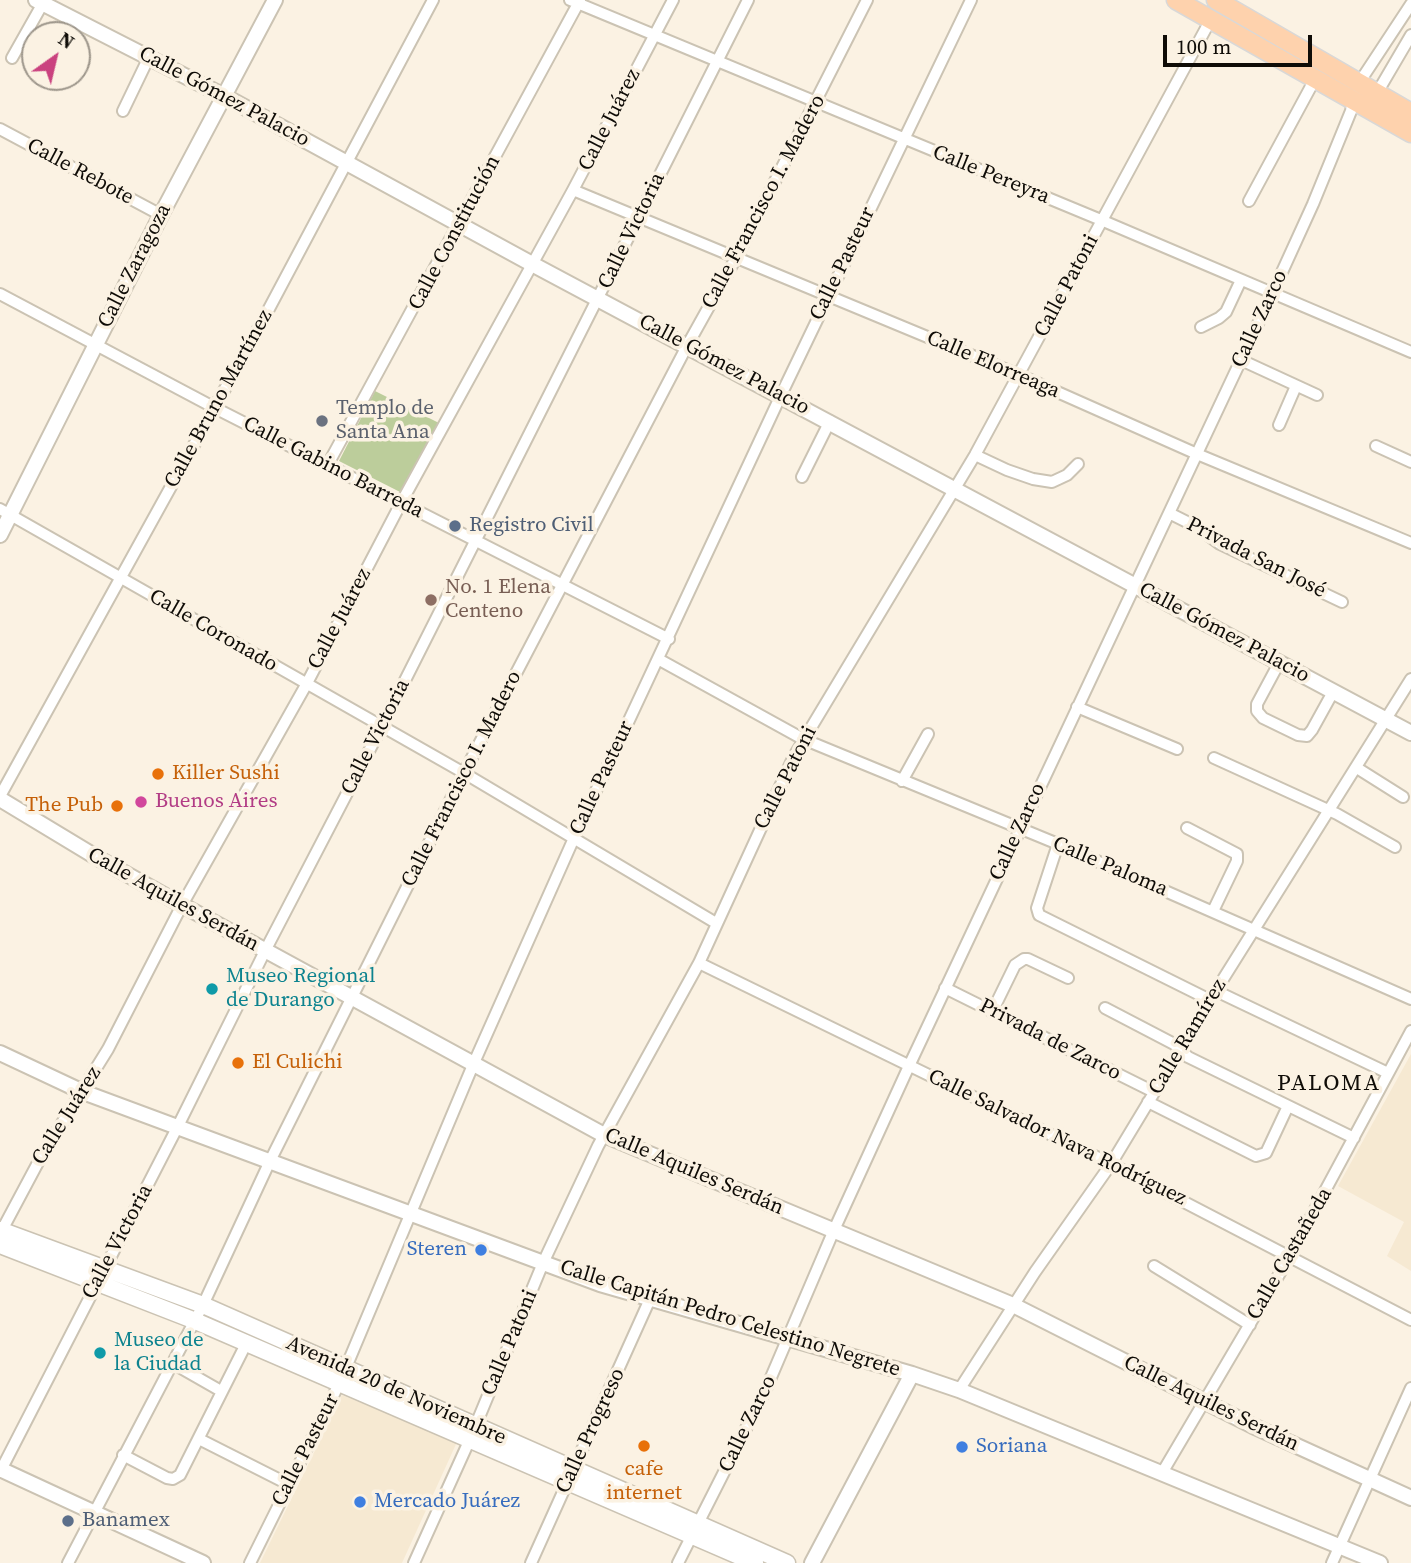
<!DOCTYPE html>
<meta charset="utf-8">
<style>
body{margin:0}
#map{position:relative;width:1411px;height:1563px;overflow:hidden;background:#fbf2e3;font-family:"Source Serif 4",serif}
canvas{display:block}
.north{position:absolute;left:21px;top:21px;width:70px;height:70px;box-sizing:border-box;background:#fbf2e3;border:2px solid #9d968b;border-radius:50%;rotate:34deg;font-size:19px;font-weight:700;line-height:28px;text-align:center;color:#0f0c07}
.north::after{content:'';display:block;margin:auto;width:24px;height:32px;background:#ca427f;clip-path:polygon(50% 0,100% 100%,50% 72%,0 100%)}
.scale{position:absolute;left:1163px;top:35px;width:149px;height:32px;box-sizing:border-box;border:4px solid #0f0c07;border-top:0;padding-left:9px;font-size:21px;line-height:24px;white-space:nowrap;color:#0f0c07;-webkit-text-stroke:5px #fbf2e3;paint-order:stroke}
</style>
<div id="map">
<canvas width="1411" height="1563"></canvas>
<div class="north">N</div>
<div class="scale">100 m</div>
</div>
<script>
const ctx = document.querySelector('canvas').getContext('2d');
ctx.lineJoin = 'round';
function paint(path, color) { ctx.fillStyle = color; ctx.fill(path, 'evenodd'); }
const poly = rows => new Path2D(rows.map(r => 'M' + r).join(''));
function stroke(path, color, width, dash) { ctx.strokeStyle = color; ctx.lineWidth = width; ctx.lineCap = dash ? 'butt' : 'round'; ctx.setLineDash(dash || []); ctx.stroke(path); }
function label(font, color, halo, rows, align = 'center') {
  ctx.font = font + ' "Source Serif 4",serif'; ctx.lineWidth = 7; ctx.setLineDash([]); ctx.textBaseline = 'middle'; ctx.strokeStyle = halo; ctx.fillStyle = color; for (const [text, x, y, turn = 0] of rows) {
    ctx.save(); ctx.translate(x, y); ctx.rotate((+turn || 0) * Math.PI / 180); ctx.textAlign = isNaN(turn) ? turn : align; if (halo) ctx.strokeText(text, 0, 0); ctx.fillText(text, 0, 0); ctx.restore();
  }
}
paint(poly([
 [1411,1054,1411,1271,1387,1256,1404,1222,1338,1186],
 [342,1395,457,1442,402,1563,260,1563]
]), '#f6e9d2');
paint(poly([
 [375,391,439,423,400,492,339,461]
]), '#bccd9b');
const minor = poly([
 [570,0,1101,220,1411,352],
 [12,58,43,3],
 [1359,83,1411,4],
 [1377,93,1411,35],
 [123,111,149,57],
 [0,129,161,215],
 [573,190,1019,375,1197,454,1411,543],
 [1249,201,1315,79],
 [0,294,215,408,669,639],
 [1201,327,1219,318,1226,312,1241,280],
 [1241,360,1317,395],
 [1279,425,1296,386],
 [1376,446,1411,462],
 [975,455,1007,470,1033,479,1052,482,1067,475,1078,464],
 [327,466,580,0],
 [802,477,830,421],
 [0,509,464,773,716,923],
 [1169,513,1197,527,1220,544,1342,602],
 [658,659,803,739,1058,844,1411,999],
 [1279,663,1257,704,1257,711,1263,718,1298,735,1307,736,1312,730,1333,692],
 [1077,707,1177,749],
 [1214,758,1337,814,1395,847],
 [1357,768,1403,797],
 [902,781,928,734],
 [0,796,263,320,433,0],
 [1187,828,1237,854,1237,861,1213,911],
 [1058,844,1037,908,1039,915,1210,1000],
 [699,963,1111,1164,1411,1320],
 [945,988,1154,1092],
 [1216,991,1388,1073],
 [1105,1008,1174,1044,1188,1057,1354,1138],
 [992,1012,1015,965,1024,959,1028,959,1068,978],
 [1148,1102,1256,1156,1266,1153,1288,1106],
 [0,1234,41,1157,108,1049,182,905,306,685,401,503,573,190,673,0],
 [1154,1266,1250,1325],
 [172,1363,221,1391],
 [959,1390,1035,1272,1111,1164,1210,1000,1411,679],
 [199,1439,288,1484],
 [123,1455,167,1478,173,1479,180,1475,246,1344],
 [0,1472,178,1126,265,951,382,726,748,0],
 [1162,1473,1290,1256,1411,1031],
 [68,1563,203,1305,270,1161,464,773,687,346,736,258,867,0],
 [250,1563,339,1384,473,1065,574,838,781,395,971,0],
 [414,1563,470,1439,543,1263,598,1146,699,963,794,756,975,455,1211,19],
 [531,1563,650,1299],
 [678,1563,766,1389,834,1230,909,1066,1272,294,1313,204,1351,111,1353,99],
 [1332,1563,1411,1388]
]);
const tertiary = poly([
 [36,0,224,96,532,264,1411,733],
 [0,535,161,215,275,0],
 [0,799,96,857,182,905,604,1135,1013,1305,1253,1426,1411,1498],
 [0,1053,83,1092,600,1284,912,1374,959,1390,1380,1563],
 [0,1469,203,1563],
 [812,1563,912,1374]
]);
const secondary = poly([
 [0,1230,203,1305,787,1563],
 [0,1245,193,1320,755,1563]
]);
const primary = poly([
 [1176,0,1411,133],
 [1216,0,1411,113]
]);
stroke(minor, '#cbc3b3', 14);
stroke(tertiary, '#cbc3b3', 18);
stroke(secondary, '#cbc3b3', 19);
stroke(primary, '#d9d8d7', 21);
stroke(minor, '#fff', 10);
stroke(tertiary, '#fff', 14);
stroke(secondary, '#fff', 16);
stroke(primary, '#fed2ad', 18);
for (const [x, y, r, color] of [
 [322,421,7,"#6b7280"],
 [455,526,7,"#5c6f8a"],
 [431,600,7,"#8d6e63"],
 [158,774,7,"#e8710a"],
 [141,802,7,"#d1479c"],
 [117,806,7,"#e8710a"],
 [212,989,7,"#0f9aa8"],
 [238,1063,7,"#e8710a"],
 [481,1250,7,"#3f7fe0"],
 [100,1353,7,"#0f9aa8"],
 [644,1446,7,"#e8710a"],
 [962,1447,7,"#3f7fe0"],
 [360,1502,7,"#3f7fe0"],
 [68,1521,7,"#5c6f8a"]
]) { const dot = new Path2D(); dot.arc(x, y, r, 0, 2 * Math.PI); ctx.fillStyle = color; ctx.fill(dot); stroke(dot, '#fbf2e3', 2.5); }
label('21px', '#0f0c07', '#fbf2e3', [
 ["Calle Gómez Palacio",224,97,28],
 ["Calle Juárez",610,120,-63],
 ["Calle Rebote",80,172,28],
 ["Calle Pereyra",991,175,22],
 ["Calle Francisco I. Madero",764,202,-62],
 ["Calle Victoria",632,231,-64],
 ["Calle Constitución",455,233,-62],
 ["Calle Pasteur",843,264,-64],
 ["Calle Zaragoza",135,266,-63],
 ["Calle Patoni",1067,286,-62],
 ["Calle Zarco",1260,319,-65],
 ["Calle Gómez Palacio",724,365,28],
 ["Calle Elorreaga",993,365,23],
 ["Calle Bruno Martínez",219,399,-61],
 ["Calle Gabino Barreda",333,468,27],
 ["Privada San José",1256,558,27],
 ["Calle Juárez",340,619,-62],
 ["Calle Coronado",213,631,30],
 ["Calle Gómez Palacio",1224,633,28],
 ["Calle Victoria",376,737,-63],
 ["Calle Pasteur",602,778,-65],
 ["Calle Patoni",786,778,-63],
 ["Calle Francisco I. Madero",462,779,-63],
 ["Calle Zarco",1018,832,-65],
 ["Calle Paloma",1110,867,23],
 ["Calle Aquiles Serdán",173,900,29],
 ["Calle Ramírez",1188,1037,-59],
 ["Privada de Zarco",1050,1040,27],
 ["Calle Juárez",67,1116,-58],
 ["Calle Salvador Nava Rodríguez",1057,1138,26],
 ["Calle Aquiles Serdán",694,1172,23],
 ["Calle Victoria",118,1242,-62],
 ["Calle Castañeda",1290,1254,-60],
 ["Calle Capitán Pedro Celestino Negrete",730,1319,17],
 ["Calle Patoni",510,1343,-67],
 ["Avenida 20 de Noviembre",396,1391,24],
 ["Calle Aquiles Serdán",1211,1404,26],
 ["Calle Zarco",748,1424,-64],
 ["Calle Progreso",591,1431,-65],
 ["Calle Pasteur",306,1450,-63]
]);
label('21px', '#5b616d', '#fbf2e3', [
 ["Templo de",336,409],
 ["Santa Ana",336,433]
], 'left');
label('21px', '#4e5e75', '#fbf2e3', [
 ["Registro Civil",469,526],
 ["Banamex",82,1521]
], 'left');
label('21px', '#785e54', '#fbf2e3', [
 ["No. 1 Elena",445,588],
 ["Centeno",445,612]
], 'left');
label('21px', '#c56008', '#fbf2e3', [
 ["Killer Sushi",172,774],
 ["The Pub",103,806,"right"],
 ["El Culichi",252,1063],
 ["cafe",644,1470,"center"],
 ["internet",644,1494,"center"]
], 'left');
label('21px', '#b23c85', '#fbf2e3', [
 ["Buenos Aires",155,802]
], 'left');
label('21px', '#0d838f', '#fbf2e3', [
 ["Museo Regional",226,977],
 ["de Durango",226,1001],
 ["Museo de",114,1341],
 ["la Ciudad",114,1365]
], 'left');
label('21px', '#366cbe', '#fbf2e3', [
 ["Steren",467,1250,"right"],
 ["Soriana",976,1447],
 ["Mercado Juárez",374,1502]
], 'left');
ctx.letterSpacing = '2px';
label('23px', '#0f0c07', '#fbf2e3', [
 ["PALOMA",1329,1084]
]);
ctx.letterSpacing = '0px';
</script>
